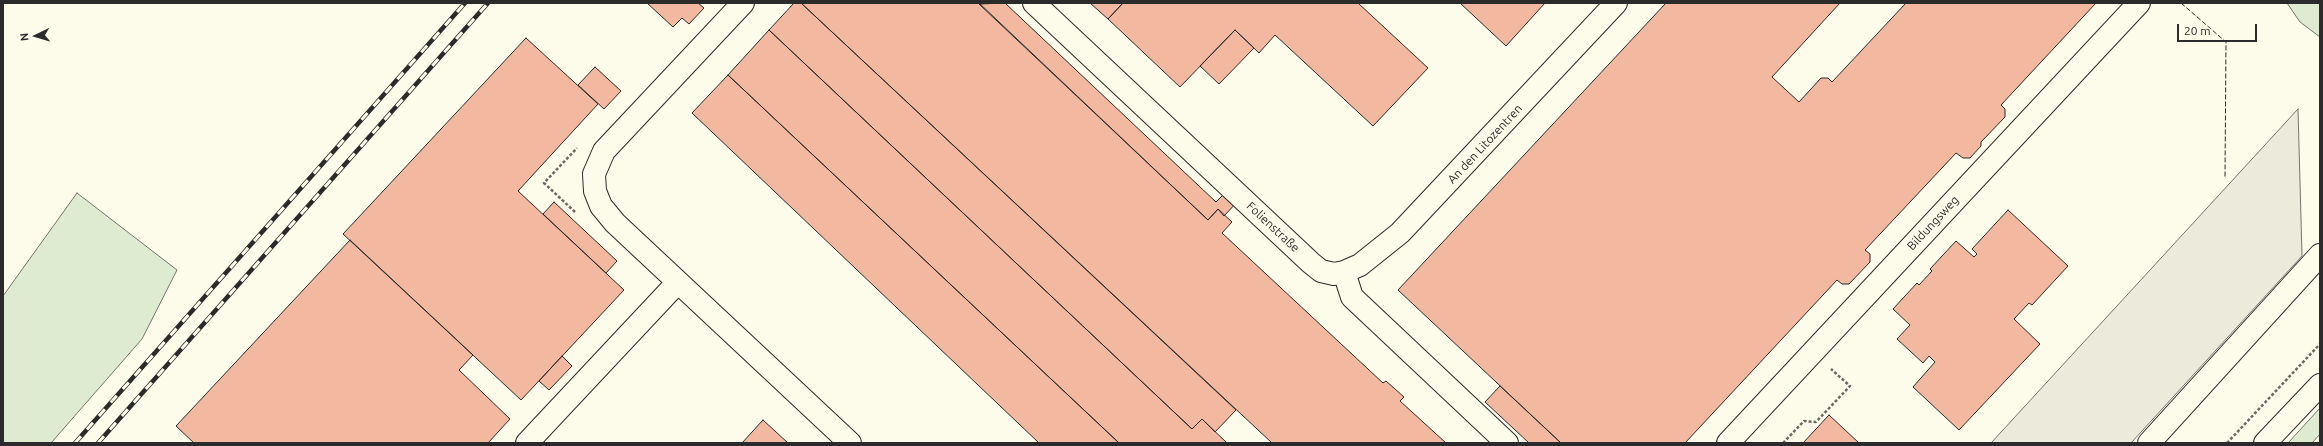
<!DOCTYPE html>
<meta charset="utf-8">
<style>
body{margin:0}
#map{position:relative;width:2323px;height:446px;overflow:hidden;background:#fdfbea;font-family:Ubuntu,sans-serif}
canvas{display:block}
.frame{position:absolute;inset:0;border:4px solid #2b2b2b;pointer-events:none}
.north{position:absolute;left:16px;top:16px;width:40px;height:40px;-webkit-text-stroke:3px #fdfbea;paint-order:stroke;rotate:265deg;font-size:11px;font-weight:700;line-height:16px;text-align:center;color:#2b2b2b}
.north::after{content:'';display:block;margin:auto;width:14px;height:18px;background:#2b2b2b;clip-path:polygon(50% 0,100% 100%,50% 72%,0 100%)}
.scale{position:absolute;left:2177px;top:24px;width:80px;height:18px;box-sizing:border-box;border:2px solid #2b2b2b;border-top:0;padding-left:5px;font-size:12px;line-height:14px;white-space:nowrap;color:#2b2b2b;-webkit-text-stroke:3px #fdfbea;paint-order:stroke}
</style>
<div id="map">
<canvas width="2323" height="446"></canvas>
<div class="frame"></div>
<div class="north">N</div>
<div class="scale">20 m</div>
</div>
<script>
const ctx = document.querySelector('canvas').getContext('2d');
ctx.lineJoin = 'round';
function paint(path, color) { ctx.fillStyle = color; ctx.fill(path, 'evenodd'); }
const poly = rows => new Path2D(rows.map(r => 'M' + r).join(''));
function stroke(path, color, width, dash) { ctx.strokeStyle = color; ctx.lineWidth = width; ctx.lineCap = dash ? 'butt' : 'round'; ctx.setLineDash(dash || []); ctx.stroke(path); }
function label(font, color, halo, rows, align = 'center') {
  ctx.font = font + ' Ubuntu,sans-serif'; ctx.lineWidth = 3; ctx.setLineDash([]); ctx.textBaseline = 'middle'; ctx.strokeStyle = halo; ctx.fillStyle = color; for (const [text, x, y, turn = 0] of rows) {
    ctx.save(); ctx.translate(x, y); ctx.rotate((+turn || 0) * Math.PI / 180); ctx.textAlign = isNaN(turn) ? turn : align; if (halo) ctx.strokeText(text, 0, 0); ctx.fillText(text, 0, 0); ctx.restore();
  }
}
const green = poly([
 [2287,3,2320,3,2320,37,2300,22,2287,3],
 [77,193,177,270,142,339,51,443,3,443,3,296,77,193],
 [2320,408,2320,434,2312,443,2288,443,2320,408]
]);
paint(green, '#deebd1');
stroke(green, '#74746e', 1);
const parking = poly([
 [2298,109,2302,256,2131,443,1991,443,2298,109]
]);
paint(parking, '#eceadb');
stroke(parking, '#74746e', 1);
const building = poly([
 [647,3,698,3,704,8,689,24,682,18,673,27,647,3],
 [794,3,801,3,1236,410,1215,432,1202,419,1192,429,769,30,794,3],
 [801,3,979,3,1208,220,1218,209,1232,222,1222,233,1383,383,1386,381,1404,397,1400,401,1446,443,1272,443,801,3],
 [1005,3,1216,202,1227,191,1238,201,1224,216,1218,209,1208,220,979,4,1005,3],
 [1090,3,1123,3,1108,19,1090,3],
 [1123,3,1358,3,1428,68,1373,126,1275,35,1259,53,1235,30,1180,87,1108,19,1123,3],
 [1460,3,1545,3,1506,46,1460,3],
 [1666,3,1840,3,1772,77,1799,102,1821,78,1828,78,1832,82,1906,3,2096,3,2001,105,2005,109,2005,117,1981,142,1981,146,1970,158,1963,158,1956,153,1865,250,1870,254,1870,262,1849,284,1842,284,1837,280,1685,443,1561,443,1398,290,1666,3],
 [769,30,1192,429,1202,419,1227,443,1119,443,728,75,769,30],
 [1235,30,1254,48,1219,84,1200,66,1235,30],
 [526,38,598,104,518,191,624,290,521,400,343,234,526,38],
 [595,67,621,91,604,109,578,85,595,67],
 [728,75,1119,443,1039,443,692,113,728,75],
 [554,202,617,261,606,273,543,214,554,202],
 [2008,210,2068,266,2032,305,2029,303,2014,319,2040,344,1959,430,1913,387,1935,362,1929,356,1923,363,1897,339,1910,325,1893,309,1917,283,1919,285,1932,271,1930,269,1956,241,1974,257,1977,254,1972,249,2008,210],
 [350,240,473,355,459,370,510,419,488,443,194,443,176,426,350,240],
 [562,356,572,366,549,390,539,381,562,356],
 [1500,386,1561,443,1529,443,1485,402,1500,386],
 [1829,415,1859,443,1803,443,1829,415],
 [763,420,788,443,742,443,763,420]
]);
paint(building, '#f2b8a0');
stroke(building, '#2b2b2b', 1);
const minor = poly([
 [743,3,604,151,594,174,595,191,601,206,615,223,850,443],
 [1034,3,1311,263,1321,271,1334,274,1344,272,1360,265,1400,233,1616,3],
 [1344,272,1352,297,1507,443],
 [527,443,678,282],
 [1728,443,2139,3],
 [2149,443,2320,255]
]);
const major = poly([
 [2265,443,2320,385]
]);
stroke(minor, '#2b2b2b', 24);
stroke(major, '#2b2b2b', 24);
stroke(poly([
 [575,212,544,183,577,148],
 [1783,443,1804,421,1816,422,1850,386,1831,369],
 [2227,443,2320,344]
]), '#6a6964', 2.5, [3, 2]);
stroke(minor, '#fdfbea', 22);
stroke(major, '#fdfbea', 22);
const rail = poly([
 [75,443,465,3],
 [98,443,488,3]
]);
stroke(rail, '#2b2b2b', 4.5);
stroke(rail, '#fdfbea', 3, [9]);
stroke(poly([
 [2181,3,2226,42,2225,178]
]), '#2b2b2b', 1, [5, 2]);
label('12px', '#2b2b2b', '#fdfbea', [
 ["An den Litozentren",1485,144,-47],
 ["Bildungsweg",1933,223,-47],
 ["Folienstraße",1273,227,43]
]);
</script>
